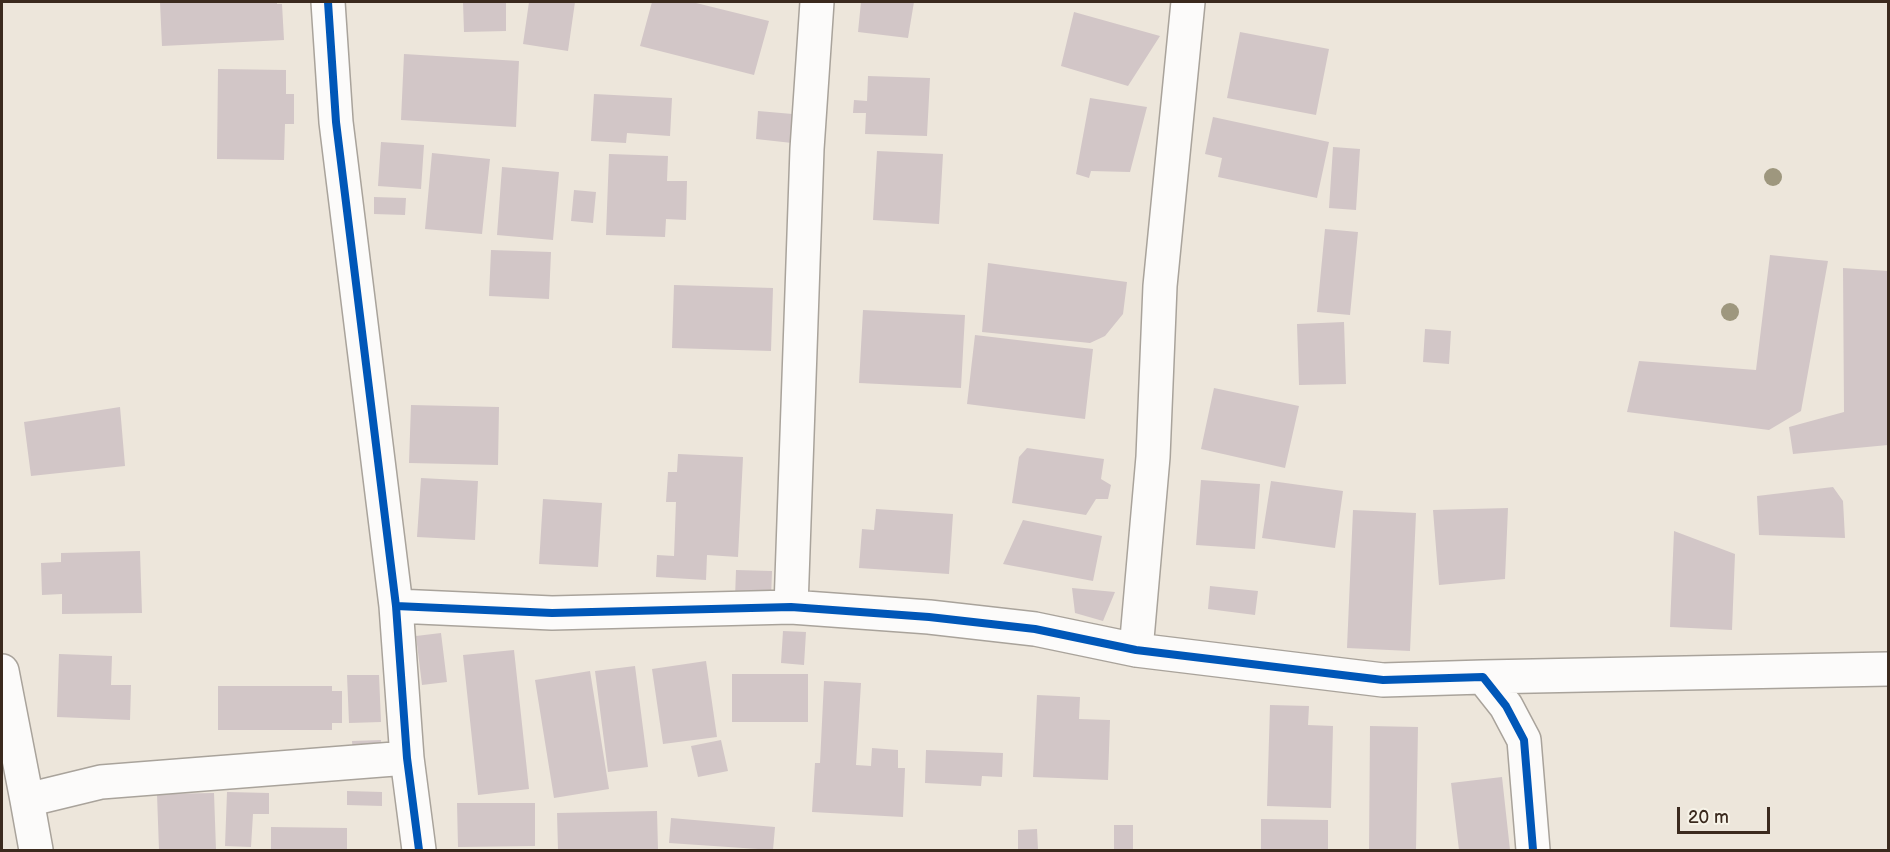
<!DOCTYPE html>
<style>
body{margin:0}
#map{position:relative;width:1890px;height:852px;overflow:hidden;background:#ede6db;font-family:"Balsamiq Sans",sans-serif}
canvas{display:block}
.frame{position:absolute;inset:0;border:3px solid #3b2a1e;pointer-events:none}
.scale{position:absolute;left:1677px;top:807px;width:93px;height:27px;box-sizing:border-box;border:3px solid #3b2a1e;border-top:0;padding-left:8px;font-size:18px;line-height:21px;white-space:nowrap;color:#3b2a1e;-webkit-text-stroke:4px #f7f3e8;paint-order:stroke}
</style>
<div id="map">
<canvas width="1890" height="852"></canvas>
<div class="frame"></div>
<div class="scale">20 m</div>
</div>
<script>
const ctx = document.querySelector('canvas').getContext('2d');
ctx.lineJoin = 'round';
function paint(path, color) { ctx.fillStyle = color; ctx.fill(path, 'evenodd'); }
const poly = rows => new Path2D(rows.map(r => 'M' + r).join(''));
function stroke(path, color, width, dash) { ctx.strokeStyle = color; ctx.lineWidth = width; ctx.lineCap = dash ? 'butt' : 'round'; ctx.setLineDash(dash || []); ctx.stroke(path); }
paint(poly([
 [160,2,277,2,277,4,282,4,284,40,162,46],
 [463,2,506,2,506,31,464,32],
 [529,2,575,2,568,51,523,44],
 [652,2,692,2,769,21,754,75,640,46],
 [861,2,914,2,908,38,858,32],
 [1074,12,1160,36,1128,86,1061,66],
 [1240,32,1329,49,1316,115,1227,98],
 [404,54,519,61,516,127,401,120],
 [218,69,286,70,286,94,294,94,294,124,285,124,284,160,217,159],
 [868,76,930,78,927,136,865,134,866,113,853,113,854,100,867,101],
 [594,94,672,98,670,136,627,133,626,143,591,141],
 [1090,98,1147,107,1130,172,1091,171,1089,178,1076,174],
 [758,111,804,115,801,144,756,139],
 [1213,117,1329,142,1317,198,1218,177,1222,158,1205,154],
 [381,142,424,145,421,189,378,186],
 [1333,147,1360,149,1356,210,1329,208],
 [877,151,943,154,939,224,873,220],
 [432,153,490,159,482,234,425,229],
 [609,154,668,156,667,181,687,181,686,220,666,219,665,237,606,235],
 [502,167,559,172,553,240,497,235],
 [574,190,596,192,593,223,571,221],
 [374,197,406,198,405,215,374,214],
 [1325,229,1358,232,1350,315,1317,312],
 [491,250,551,252,549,299,489,296],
 [1770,255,1828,261,1801,411,1769,430,1627,412,1639,361,1756,370],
 [988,263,1127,282,1123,314,1105,336,1090,343,982,332],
 [1843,268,1888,271,1888,445,1793,454,1789,427,1844,412],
 [674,285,773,288,771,351,672,348],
 [863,310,965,315,961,388,859,383],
 [1344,322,1346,384,1299,385,1297,324],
 [1425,329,1451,331,1449,364,1423,362],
 [975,335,1093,349,1085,419,967,404],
 [1214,388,1299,406,1285,468,1201,449],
 [411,405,499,407,498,465,409,463],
 [120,407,125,466,31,476,24,422],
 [1027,448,1104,459,1101,479,1111,485,1108,499,1096,499,1086,515,1012,503,1019,457],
 [678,454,743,457,738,557,707,555,706,580,656,577,657,555,674,556,676,502,666,502,668,472,677,472],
 [421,478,478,481,475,540,417,537],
 [1201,480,1260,484,1255,549,1196,545],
 [1271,481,1343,491,1335,548,1262,538],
 [1833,487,1843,501,1845,538,1759,535,1757,496],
 [543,499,602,503,598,567,539,564],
 [1508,508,1505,579,1439,585,1433,510],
 [876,509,953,514,949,574,859,568,862,529,874,530],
 [1353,510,1416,513,1410,651,1347,648],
 [1023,520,1102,536,1093,581,1003,564],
 [1674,531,1735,554,1732,630,1670,627],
 [140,551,142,613,62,614,62,594,42,595,41,563,61,562,61,553],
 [736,570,772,571,771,599,735,598],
 [1210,586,1258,591,1255,615,1208,609],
 [1072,588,1115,592,1103,621,1075,613],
 [783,631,806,632,804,665,781,663],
 [441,633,447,682,422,685,416,636],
 [514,650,529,789,478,795,463,655],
 [59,654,112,656,111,685,131,685,130,720,57,717],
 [706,661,717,737,663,744,652,669],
 [635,666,648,767,608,772,595,671],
 [590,671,609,789,554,798,535,680],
 [732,674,808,674,808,722,732,722],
 [347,675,379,675,381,722,349,723],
 [824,681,861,683,856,765,871,766,872,748,898,750,898,768,905,768,903,817,812,812,815,763,820,763],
 [218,686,332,686,332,691,342,691,342,723,332,723,332,730,218,730],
 [1037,695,1080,697,1079,719,1110,720,1108,780,1033,777],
 [1270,705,1309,706,1308,725,1333,726,1331,808,1267,806],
 [1370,726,1418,727,1416,850,1369,850],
 [381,740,382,754,353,755,352,741],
 [721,740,728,771,698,777,691,746],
 [926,750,1003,753,1002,777,982,776,981,786,925,783],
 [1502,777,1510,850,1459,850,1451,783],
 [347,791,382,792,382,806,347,805],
 [227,792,269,793,269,814,253,814,251,847,225,846],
 [214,793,216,850,159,850,157,794],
 [457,803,535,803,535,846,458,847],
 [657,811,658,850,558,850,557,813],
 [671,818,775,827,773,850,669,843],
 [1261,819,1328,820,1328,850,1261,850],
 [1114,825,1133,825,1133,850,1114,850],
 [271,827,347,828,347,850,271,850],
 [1037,829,1038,850,1018,850,1018,830]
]), '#d2c6c7');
const minor = poly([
 [328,2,336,122,396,606,407,758,419,850],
 [396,606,552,613,791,607,929,617,1035,629,1136,650,1383,680,1483,677,1506,706,1524,740,1533,850],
 [791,607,807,149,817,2],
 [1136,650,1153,457,1160,286,1188,2],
 [2,671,27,800,101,782,407,758],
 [1483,677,1888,669],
 [27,800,36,850]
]);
stroke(minor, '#a9a39b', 36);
stroke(minor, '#fcfbfa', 33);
stroke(poly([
 [328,2,336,122,396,606,407,758,419,850],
 [396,606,552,613,791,607,929,617,1035,629,1136,650,1383,680,1483,677,1506,706,1524,740,1533,850]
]), '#0057b8', 8);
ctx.fillStyle = '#9e977e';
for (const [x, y] of [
 [1773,177],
 [1730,312]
]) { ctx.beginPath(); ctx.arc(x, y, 9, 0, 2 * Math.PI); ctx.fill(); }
</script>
